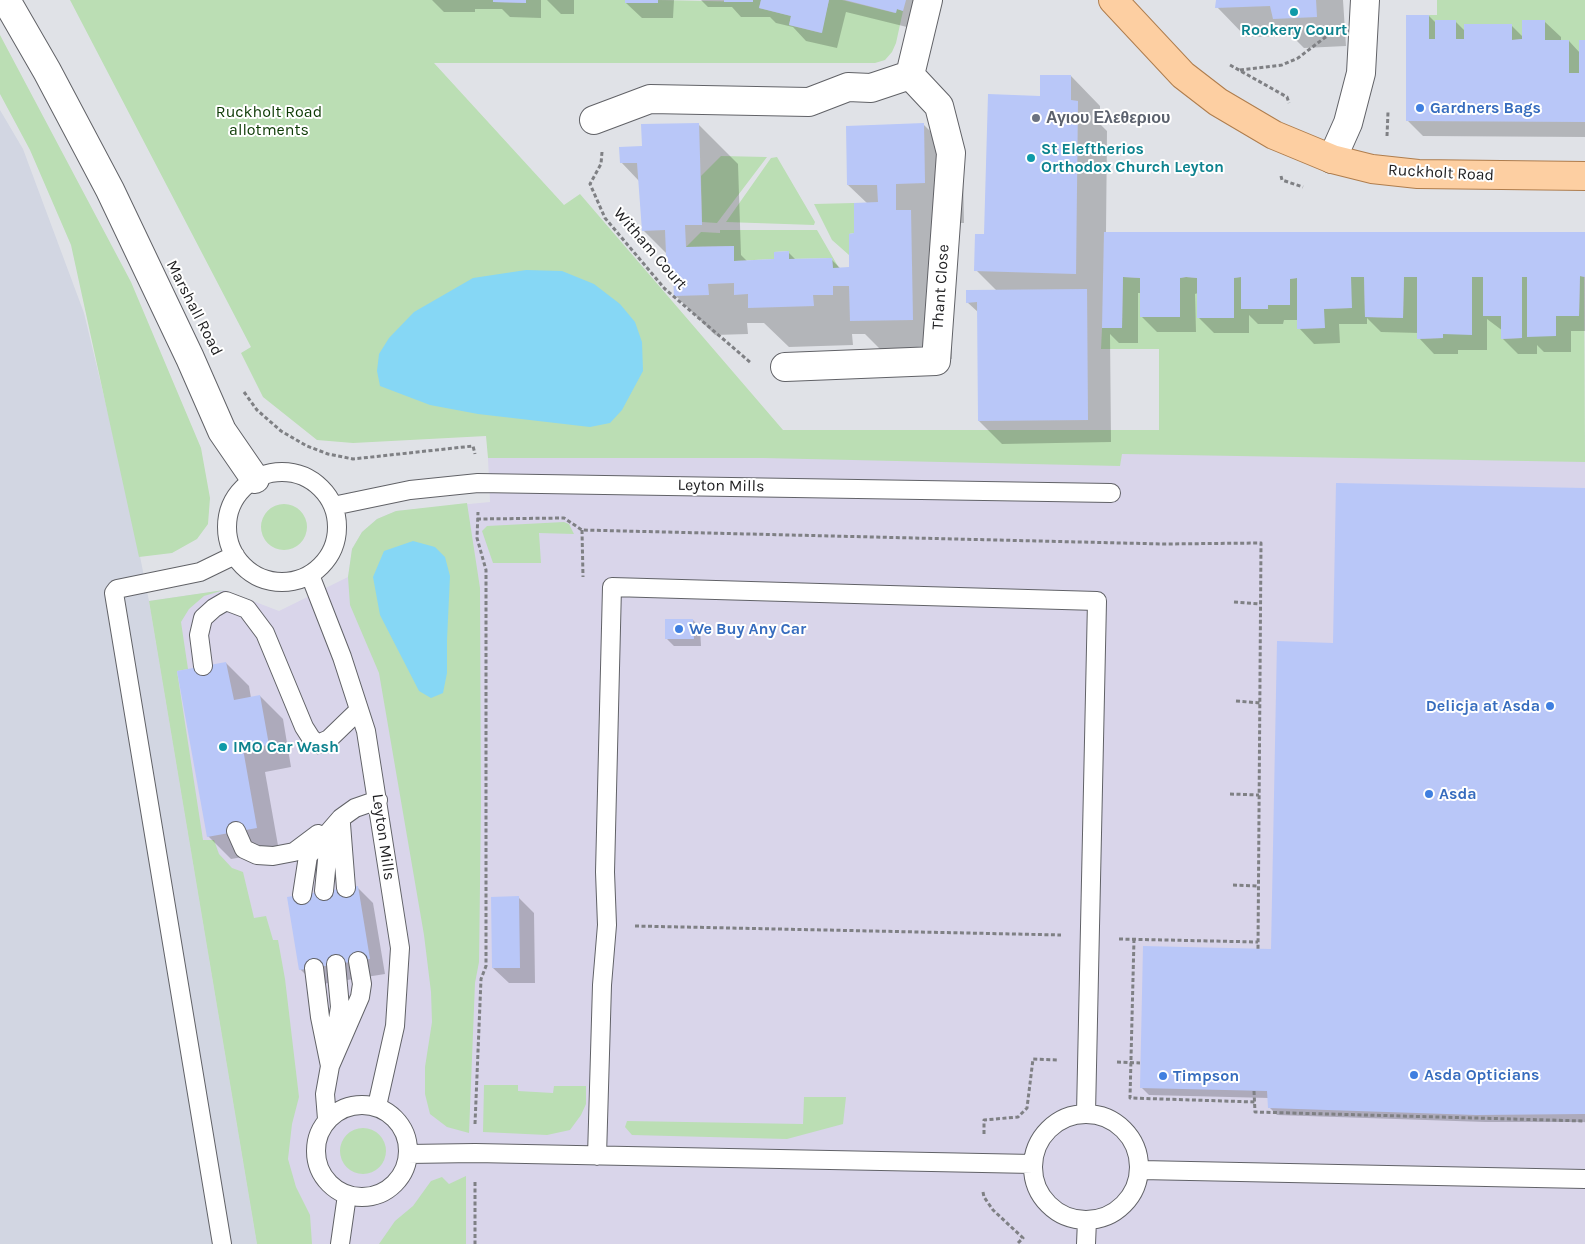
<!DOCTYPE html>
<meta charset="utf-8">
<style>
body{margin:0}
canvas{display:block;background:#e0e2e7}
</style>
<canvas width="1585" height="1244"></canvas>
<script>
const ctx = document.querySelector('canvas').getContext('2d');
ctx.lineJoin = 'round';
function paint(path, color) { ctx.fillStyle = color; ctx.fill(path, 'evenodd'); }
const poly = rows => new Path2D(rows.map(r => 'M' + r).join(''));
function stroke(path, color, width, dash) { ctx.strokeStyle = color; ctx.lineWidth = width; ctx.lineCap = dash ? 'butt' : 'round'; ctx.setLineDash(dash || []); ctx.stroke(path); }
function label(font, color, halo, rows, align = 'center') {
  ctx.font = font + ' Karla,sans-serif'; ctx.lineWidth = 4; ctx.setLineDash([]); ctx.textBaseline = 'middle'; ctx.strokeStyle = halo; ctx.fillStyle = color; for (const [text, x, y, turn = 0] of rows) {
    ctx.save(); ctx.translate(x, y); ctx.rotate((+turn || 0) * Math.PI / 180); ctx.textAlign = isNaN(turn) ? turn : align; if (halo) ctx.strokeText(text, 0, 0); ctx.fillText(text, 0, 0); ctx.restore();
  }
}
paint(poly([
 [783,430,1585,432,1585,1244,257,1244,149,601,224,590,279,611,348,577,352,549,362,532,377,519,396,511,490,502,488,458,763,458]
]), '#d9d5ea');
paint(poly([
 [0,110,23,149,84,313,127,492,149,601,257,1244,0,1244]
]), '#d2d6e2');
paint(poly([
 [70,0,493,0,494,2,526,3,526,0,625,0,625,3,658,3,658,0,753,2,753,0,761,0,759,8,791,16,789,25,821,33,829,0,842,0,895,13,897,9,903,11,896,43,892,52,885,60,875,63,434,63,564,205,580,194,783,430,1159,430,1159,349,1101,349,1102,328,1122,328,1123,277,1140,278,1140,317,1180,316,1180,278,1186,277,1197,278,1234,318,1234,278,1241,277,1241,308,1268,309,1268,305,1290,305,1290,279,1297,278,1298,329,1324,328,1324,309,1351,308,1351,277,1364,277,1365,317,1403,318,1404,277,1417,277,1418,339,1443,338,1443,334,1472,334,1472,277,1483,277,1483,316,1501,316,1502,339,1522,338,1522,277,1527,277,1527,336,1555,336,1556,316,1579,316,1580,276,1584,277,1585,462,1122,454,1120,466,763,458,488,458,486,436,353,443,317,440,263,397,241,353,251,347],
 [1437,0,1585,0,1585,40,1579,40,1579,73,1569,73,1569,40,1545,40,1545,20,1522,20,1522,39,1512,40,1512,24,1464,24,1464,39,1456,39,1456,20,1436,20,1435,39,1429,39,1429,15,1437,15],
 [0,35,131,282,201,448,210,498,208,524,197,539,172,553,139,557,71,245,30,150,0,94],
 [721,156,767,157,717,223,702,222,701,176],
 [777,157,815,222,814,225,726,222,771,158],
 [854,203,854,233,849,234,849,255,832,240,814,204],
 [720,230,817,230,839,268,833,268,832,258,789,259,788,251,774,252,774,259,734,261,733,246,686,247,701,232,720,233],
 [467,503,480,588,481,807,479,962,475,983,469,1133,447,1127,430,1114,425,1094,425,1067,432,1022,431,992,424,935,379,673,350,605,348,577,352,549,362,532,377,519,396,511],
 '261 527a23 23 0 1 1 46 0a23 23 0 1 1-46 0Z',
 [564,522,569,524,574,534,539,533,541,563,493,563,482,531,487,526],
 [224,590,204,596,189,609,181,622,188,669,177,671,203,840,214,840,219,854,232,868,243,872,254,918,266,916,273,940,278,940,285,979,299,1097,292,1124,288,1159,296,1187,310,1215,312,1244,257,1244,149,601],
 [484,1085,518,1085,518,1091,553,1093,554,1086,586,1086,586,1104,581,1115,570,1130,547,1135,483,1132],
 [804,1097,846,1097,843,1124,787,1139,632,1135,625,1127,627,1121,803,1124],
 '340 1151a23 23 0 1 1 46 0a23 23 0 1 1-46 0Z',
 [466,1176,466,1244,379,1244,395,1221,413,1206,431,1181,442,1177,449,1184]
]), '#bbdeb4');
paint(poly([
 [526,270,562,271,594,284,620,304,635,322,642,342,643,371,622,410,610,423,590,427,478,414,430,405,380,386,377,371,379,354,389,338,414,312,473,278],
 [413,541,435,547,445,557,450,576,447,640,447,673,443,693,431,698,419,691,380,615,373,577,384,551]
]), '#86d7f5');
paint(poly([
 [432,0,541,0,541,18,510,17,502,9,475,9,475,12,444,12],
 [547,0,574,0,574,14,561,14],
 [626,0,674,0,673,18,642,18,626,3],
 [701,0,925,0,911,28,846,12,837,48,806,41,793,27,776,23,770,17,741,17,732,7,708,7],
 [1217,0,1343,0,1346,46,1304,48,1292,36,1246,37,1217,7],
 [1429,16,1437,24,1455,21,1465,31,1512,26,1523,37,1545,22,1561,37,1561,41,1569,41,1580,53,1585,41,1585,137,1423,136,1407,120],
 [1071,76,1100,106,1100,124,1107,131,1106,233,1585,234,1585,331,1571,331,1571,352,1544,352,1537,345,1537,354,1518,354,1502,338,1503,331,1487,319,1487,350,1458,350,1458,354,1434,354,1419,338,1419,333,1381,332,1367,318,1367,324,1339,324,1340,343,1314,344,1299,328,1299,320,1284,320,1283,324,1258,324,1249,315,1249,333,1214,333,1198,317,1198,293,1195,294,1196,332,1157,332,1141,316,1141,293,1138,293,1138,343,1119,343,1110,334,1111,442,1002,444,979,421,979,313,967,302,997,291,976,270,985,235,1041,97],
 [698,124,738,164,741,255,748,262,776,261,788,252,796,260,831,259,841,269,851,269,855,234,868,204,848,185,924,125,963,164,964,223,936,223,951,251,952,359,891,360,865,334,852,334,853,345,789,347,764,323,747,323,748,334,715,335,675,295,675,285,668,278,667,254,643,230,639,181,621,162,643,147],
 [1585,489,1585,1122,1485,1122,1277,1115,1269,1107,1269,1098,1149,1095,1141,1087,1272,951,1334,644],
 [693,620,700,628,701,646,674,646,667,639],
 [226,663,249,686,251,698,260,696,283,719,291,767,265,772,279,851,231,859,208,836],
 [357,887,373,903,385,974,316,985,300,969],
 [519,898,534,913,535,983,509,983,493,968]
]), '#0003');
paint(poly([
 [493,0,526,0,526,3,493,2],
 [625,0,658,0,658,3,625,3],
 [724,0,753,0,753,2,724,2],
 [761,0,829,0,822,33,789,25,791,16,759,8],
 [845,0,906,0,903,11,897,9,896,13],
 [1216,0,1316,0,1317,17,1273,19,1270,6,1215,8],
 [1406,15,1429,15,1429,39,1435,39,1435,20,1456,20,1456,39,1464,39,1464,24,1512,24,1512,40,1522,39,1522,20,1545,20,1545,40,1569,40,1569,73,1579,73,1579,40,1585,40,1585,122,1406,121],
 [1040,75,1071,75,1071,100,1078,101,1076,274,974,271,975,234,984,234,988,94,1040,96],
 [699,123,702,225,685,225,686,247,734,246,734,261,774,259,774,252,789,251,789,259,832,258,833,268,849,267,849,234,854,233,854,203,878,202,877,185,847,185,846,126,924,123,925,183,896,184,896,210,911,210,913,320,850,321,849,286,833,286,833,295,813,295,814,306,748,308,748,294,734,295,734,283,708,284,709,295,674,296,673,278,667,278,665,230,642,231,637,163,620,163,619,147,642,146,641,124],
 [1104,232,1585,232,1585,277,1580,276,1579,316,1556,316,1556,336,1527,337,1527,277,1522,277,1522,338,1501,339,1501,316,1483,316,1483,277,1472,277,1472,335,1443,334,1443,338,1417,339,1417,277,1404,277,1403,318,1365,317,1364,277,1351,277,1352,308,1324,309,1325,328,1297,329,1297,278,1290,279,1290,305,1268,305,1268,309,1241,309,1241,277,1234,278,1234,318,1197,318,1197,278,1186,277,1180,278,1180,317,1140,317,1140,278,1123,277,1122,328,1102,328],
 [1087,289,1088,420,978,421,977,302,966,303,966,290],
 [1336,483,1585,488,1585,1114,1476,1115,1268,1108,1267,1091,1140,1088,1143,946,1271,949,1277,641,1333,643],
 [665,619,693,619,694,639,665,639],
 [226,662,234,700,260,695,269,745,243,749,257,828,207,837,177,671],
 [358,886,370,959,299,970,287,897],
 [519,896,520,968,492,968,491,897]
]), '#b9c7f8');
const service = poly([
 '227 527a55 55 0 1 1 110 0a55 55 0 1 1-110 0Z',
 [333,506,410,490,478,483,1111,493],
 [310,575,342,657,366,731,400,948,395,1026,377,1106],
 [203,666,199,635,203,618,214,608,226,601,247,609,265,633,304,727,311,738,318,744,329,739,359,710],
 [341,824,346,888],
 [236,831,244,849,257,855,273,856,294,852,318,834],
 [324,891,328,850,336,830],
 [302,895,308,856,341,818,355,808,378,800],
 [314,968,320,1017,330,1066,325,1094,327,1119],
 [335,1039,340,1007,336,964],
 [330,1066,360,997,362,984,358,961],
 '316 1151a46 46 0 1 1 92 0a46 46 0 1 1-92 0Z',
 '1033 1167a53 53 0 1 1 106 0a53 53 0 1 1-106 0Z',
 [408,1154,475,1153,1033,1164],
 [597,1156,602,985,607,925,605,872,612,587,1097,601,1086,1113],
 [1141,1170,1585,1179],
 [222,1244,114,593,117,589,200,572,235,555],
 [340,1244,347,1195],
 [1086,1244,1087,1220]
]);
const minor = poly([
 [6,0,47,71,110,190,190,358,222,431,255,479],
 [910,75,928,0],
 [594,120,650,99,809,102,848,87,871,88,910,75],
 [785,367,936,361,951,153,939,106,910,75]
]);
const tertiary = poly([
 [1332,159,1348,123,1361,73,1365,0]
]);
const primary = poly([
 [1113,0,1183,75,1218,102,1274,135,1332,159,1372,169,1418,174,1585,176]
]);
stroke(service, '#616267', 20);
stroke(minor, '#616267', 30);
stroke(tertiary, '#616267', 30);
stroke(primary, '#af7d4d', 30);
stroke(poly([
 [1230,65,1287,97,1289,103],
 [1240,70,1282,65,1298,58,1327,36],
 [1387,136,1388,112],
 [602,152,601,164,590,184,605,218,665,289,751,363],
 [1281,176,1282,180,1303,187],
 [244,392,257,410,281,431,307,446,328,454,353,459,473,446,475,454],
 [477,519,564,518,582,530,1163,544,1261,543,1258,949],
 [582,530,583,577],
 [1234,602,1260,604],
 [1236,701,1260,703],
 [1230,794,1259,795],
 [1233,885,1258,886],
 [635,926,1061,935],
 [1119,939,1258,942],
 [1134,939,1130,1098,1255,1102],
 [1117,1062,1140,1063],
 [1254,1091,1255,1112,1585,1121],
 [475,1124,481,979,486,966,486,570,477,538,478,512],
 [984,1134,984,1120,1018,1117,1027,1108,1033,1059,1059,1060],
 [475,1182,475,1244],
 [983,1192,984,1197,993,1210,1023,1238,1017,1244]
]), '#7f8084', 3, [4, 2.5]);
stroke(service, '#fff', 18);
stroke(minor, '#fff', 28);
stroke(tertiary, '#fff', 28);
stroke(primary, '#fdcfa2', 28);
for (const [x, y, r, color] of [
 [1294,12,5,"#0f9aa8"],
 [1420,108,5,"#3f7fe0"],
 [1036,118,5,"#6b7280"],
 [1031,158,5,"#0f9aa8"],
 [679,629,5,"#3f7fe0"],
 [1550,706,5,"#3f7fe0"],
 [223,747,5,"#0f9aa8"],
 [1429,794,5,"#3f7fe0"],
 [1414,1075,5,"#3f7fe0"],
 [1163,1076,5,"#3f7fe0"]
]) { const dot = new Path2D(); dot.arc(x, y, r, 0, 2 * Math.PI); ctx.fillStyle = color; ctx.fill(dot); stroke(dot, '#fff', 2); }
label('bold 16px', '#0d838f', '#fff', [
 ["Rookery Court",1294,30,"center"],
 ["St Eleftherios",1041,149],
 ["Orthodox Church Leyton",1041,167],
 ["IMO Car Wash",233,747]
], 'left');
label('bold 16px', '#366cbe', '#fff', [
 ["Gardners Bags",1430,108],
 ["We Buy Any Car",689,629],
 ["Delicja at Asda",1540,706,"right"],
 ["Asda",1439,794],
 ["Asda Opticians",1424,1075],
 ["Timpson",1173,1076]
], 'left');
label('16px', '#0c3a04', '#fff', [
 ["Ruckholt Road",269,112],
 ["allotments",269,130]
]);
label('bold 16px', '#5b616d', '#fff', [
 ["Αγιου Ελεθεριου",1046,118]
], 'left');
label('16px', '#212123', '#fff', [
 ["Ruckholt Road",1441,173,3],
 ["Witham Court",650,249,49],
 ["Thant Close",941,287,-86],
 ["Marshall Road",194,308,63],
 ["Leyton Mills",721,486,1],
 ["Leyton Mills",383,837,82]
]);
</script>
